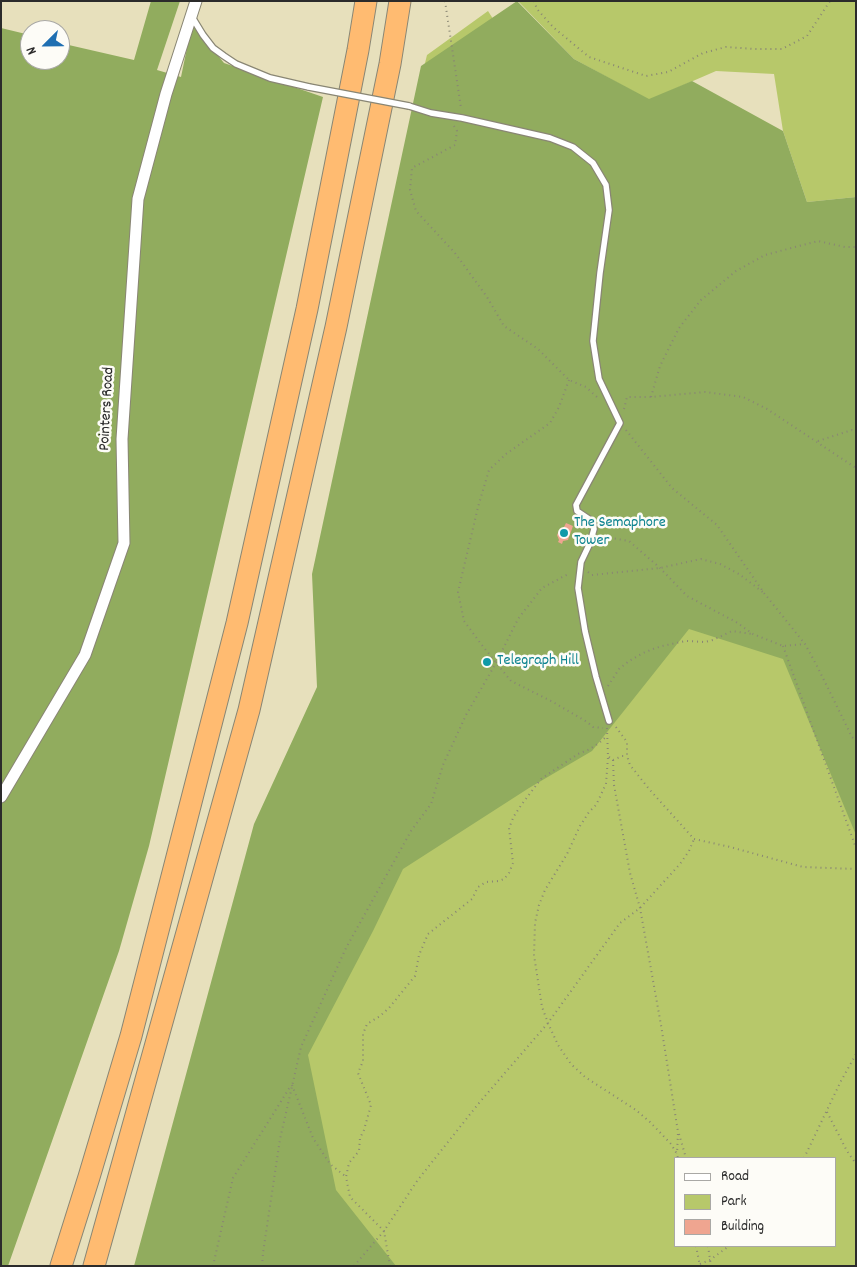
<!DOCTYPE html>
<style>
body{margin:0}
#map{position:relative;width:857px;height:1267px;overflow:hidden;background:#e7e0bc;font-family:Dekko,sans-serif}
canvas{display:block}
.frame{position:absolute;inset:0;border:2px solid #2b2b2b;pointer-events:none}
.legend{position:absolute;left:674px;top:1157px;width:162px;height:90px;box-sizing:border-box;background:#fdfcf7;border:1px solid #a9a8a5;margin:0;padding:6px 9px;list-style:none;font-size:15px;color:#2b2b2b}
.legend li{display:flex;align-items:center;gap:10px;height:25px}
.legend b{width:25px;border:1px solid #a9a8a5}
.north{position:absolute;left:20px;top:20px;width:50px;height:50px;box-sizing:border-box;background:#fdfcf7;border:1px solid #a9a8a5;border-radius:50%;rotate:247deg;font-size:14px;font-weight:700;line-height:20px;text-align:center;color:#2b2b2b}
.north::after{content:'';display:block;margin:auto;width:18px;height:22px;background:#1f6fb2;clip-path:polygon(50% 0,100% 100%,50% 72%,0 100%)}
</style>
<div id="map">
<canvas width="857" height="1267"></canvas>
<div class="frame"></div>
<ul class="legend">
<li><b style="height:6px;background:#fff"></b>Road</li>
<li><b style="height:14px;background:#b7c86a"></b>Park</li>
<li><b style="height:14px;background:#efa590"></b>Building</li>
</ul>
<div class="north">N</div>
</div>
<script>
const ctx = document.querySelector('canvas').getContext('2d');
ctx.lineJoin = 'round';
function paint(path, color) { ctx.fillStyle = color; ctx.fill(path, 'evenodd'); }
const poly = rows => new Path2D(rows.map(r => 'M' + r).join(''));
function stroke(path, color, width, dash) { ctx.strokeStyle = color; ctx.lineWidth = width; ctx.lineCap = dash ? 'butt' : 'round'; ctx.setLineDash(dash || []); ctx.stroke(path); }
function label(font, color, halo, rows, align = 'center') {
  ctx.font = font + ' Dekko,sans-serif'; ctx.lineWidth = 5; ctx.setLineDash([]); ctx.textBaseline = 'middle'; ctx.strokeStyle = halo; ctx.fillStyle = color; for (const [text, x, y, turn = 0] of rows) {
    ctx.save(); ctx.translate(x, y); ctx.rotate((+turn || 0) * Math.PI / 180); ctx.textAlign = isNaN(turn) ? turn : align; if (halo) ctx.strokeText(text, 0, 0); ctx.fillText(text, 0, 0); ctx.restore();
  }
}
paint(poly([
 [518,1,856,1,856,197,807,202,783,131,774,74,716,71,649,100,574,59],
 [488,11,504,36,417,96,427,55],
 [610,424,856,705,856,1266,179,1266],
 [676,1158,836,1158,836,1246,676,1246]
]), '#b7c86a');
paint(poly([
 [151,1,180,1,157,70,181,77,192,24,224,63,323,97,149,846,119,951,8,1266,1,1266,1,28,30,35,30,60,60,60,60,43,134,60],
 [517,1,574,59,649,99,692,81,783,131,807,202,856,197,856,835,783,659,689,629,592,751,529,788,403,869,373,931,308,1055,336,1190,396,1266,134,1266,254,824,317,687,312,574,421,66]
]), '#91ac5e');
paint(poly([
 [566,523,573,526,568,540,563,541,562,544,558,542,559,540,557,535,559,531,563,529]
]), '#efa590');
const lane = poly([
 [192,17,203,35,213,48,224,56,236,64,270,78,309,87],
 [409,106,431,113,462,118,550,138,573,147,593,163,606,185,609,210,600,273,593,341,599,379,620,423,576,505,577,511,589,519,593,524,594,529,590,543,581,562,578,588,585,631,596,677,609,721]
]);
const street = poly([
 [1,797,85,655,124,543,122,439,138,199,166,94,196,1]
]);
const highway = poly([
 [61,1266,89,1177,131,1036,237,623,307,309,358,50,366,1],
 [94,1266,249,710,336,327,390,64,400,1]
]);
stroke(lane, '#898674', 8);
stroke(street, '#898674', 13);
stroke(highway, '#898674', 23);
stroke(poly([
 [445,1,461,108],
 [534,1,537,9,553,27,589,57,646,76,668,72,703,53,726,47,755,49,782,49,807,36,830,1],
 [454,126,457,131,455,145,412,168,410,190,416,211,455,253,487,297,504,326,538,349,569,380,586,387,598,398],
 [569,380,559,407,550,423,506,454,489,470,478,507,458,592,464,621,481,644,511,681,553,702,587,722,593,727,603,728],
 [651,397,660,366,679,328,701,300,736,271,765,255,818,241,845,247,856,247],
 [624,409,627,397,651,397,705,392,743,397,767,409,856,468],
 [626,430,672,488,717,525,764,593,805,644,817,666,852,737,856,741],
 [818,441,852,430,856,431],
 [600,536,629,541,660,568,687,596,736,622,753,634,783,646,805,644],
 [588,572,592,575,660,568,701,559,720,564,739,574,764,593],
 [783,646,856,848],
 [608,686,619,669,629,661,643,653,653,649,662,646,686,641,705,642,713,640,732,631,752,634],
 [616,727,627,742,627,756,630,765,649,789,694,839,730,847,803,867,856,869],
 [607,728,608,757,606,784,596,805,589,812,580,826,567,854,545,890,539,905,535,923,534,955,542,1007,548,1023,558,1045,571,1064,585,1077,636,1110,650,1122,671,1144,677,1154,678,1158],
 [609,757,613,760,614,785,630,873,640,908,661,1025,678,1132,677,1154],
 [613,760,622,756,627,756],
 [292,1085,313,1138,330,1164,345,1176],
 [827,1112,847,1151,856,1164],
 [679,1134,686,1158],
 [804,1158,841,1081,856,1054],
 [696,1246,700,1266],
 [708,1246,711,1266],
 [700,1264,710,1260,729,1246],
 [213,1266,233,1178,290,1087],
 [262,1266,263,1253,280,1139,301,1047,346,948,411,831,431,804,443,765,466,715,496,663,518,619,542,588,570,573],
 [354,1266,384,1231,417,1181,479,1103,548,1023,620,923,640,908,680,864,689,851,694,839],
 [390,1266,384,1231,350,1197,346,1177,349,1163,359,1151,360,1138,364,1130,371,1105,358,1073,363,1061,363,1034,367,1024,380,1016,389,1008,415,976,419,955,428,934,472,899,478,887,486,882,499,881,504,879,509,873,513,863,509,828,514,816,522,804,541,779,578,754,590,749,599,743,607,736]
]), '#898674', 2, [1, 4]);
stroke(lane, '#fff', 5.5);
stroke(street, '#fff', 11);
stroke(highway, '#ffbb71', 21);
const laneBridge = poly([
 [309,87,409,106]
]);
stroke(laneBridge, '#898674', 8, []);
stroke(laneBridge, '#fff', 5.5);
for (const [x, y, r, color] of [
 [564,533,5,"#0f9aa8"],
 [487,662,5,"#0f9aa8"]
]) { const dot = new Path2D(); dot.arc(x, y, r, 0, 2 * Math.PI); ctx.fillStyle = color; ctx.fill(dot); stroke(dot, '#fdfcf7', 2); }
label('16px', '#2b2b2b', '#fdfcf7', [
 ["Pointers Road",108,409,-87]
]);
label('16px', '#0d838f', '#fdfcf7', [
 ["The Semaphore",574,524],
 ["Tower",574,542],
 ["Telegraph Hill",497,662]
], 'left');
</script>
